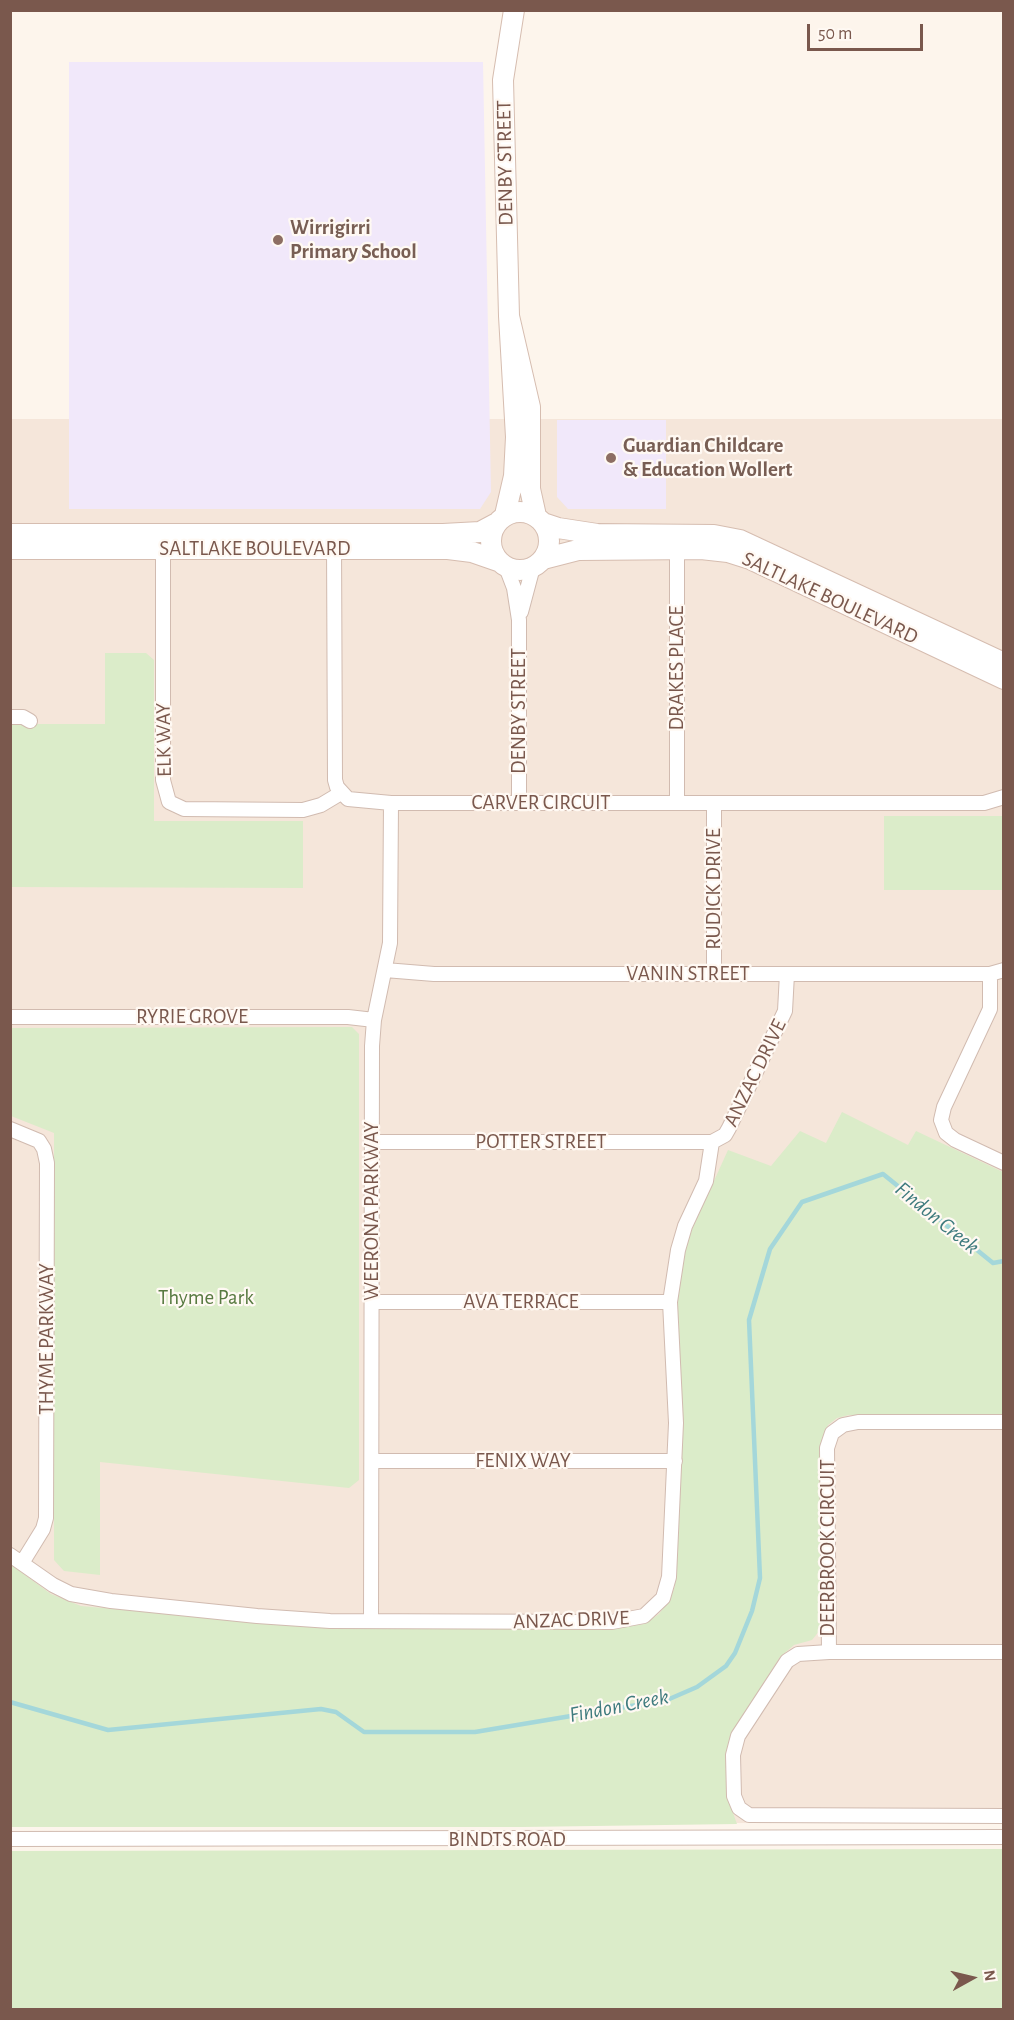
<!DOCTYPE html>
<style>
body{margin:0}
#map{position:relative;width:1014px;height:2020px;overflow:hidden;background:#fdf5ec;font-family:"Alegreya Sans",sans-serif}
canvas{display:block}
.frame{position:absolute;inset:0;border:12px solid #7a584d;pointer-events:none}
.north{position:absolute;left:942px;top:1948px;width:60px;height:60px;-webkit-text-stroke:4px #fff9f3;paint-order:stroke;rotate:82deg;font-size:16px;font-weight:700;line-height:24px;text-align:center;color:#7a584d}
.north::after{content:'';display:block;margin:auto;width:21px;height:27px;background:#7a584d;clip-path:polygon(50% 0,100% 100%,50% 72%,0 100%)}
.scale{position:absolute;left:807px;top:24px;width:116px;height:27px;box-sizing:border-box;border:3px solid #7a584d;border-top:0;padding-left:8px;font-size:18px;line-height:21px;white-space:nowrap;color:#7a584d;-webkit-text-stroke:4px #fff9f3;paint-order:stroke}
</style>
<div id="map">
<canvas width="1014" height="2020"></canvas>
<div class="frame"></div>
<div class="north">N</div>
<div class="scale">50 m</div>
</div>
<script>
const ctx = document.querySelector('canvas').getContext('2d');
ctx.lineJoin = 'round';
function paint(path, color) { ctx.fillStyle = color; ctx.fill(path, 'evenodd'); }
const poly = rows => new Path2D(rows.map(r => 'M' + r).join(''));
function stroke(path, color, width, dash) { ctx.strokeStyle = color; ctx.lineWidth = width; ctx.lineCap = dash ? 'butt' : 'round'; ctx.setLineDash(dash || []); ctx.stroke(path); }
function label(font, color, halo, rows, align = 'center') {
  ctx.font = font + ' "Alegreya Sans",sans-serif'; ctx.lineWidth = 4.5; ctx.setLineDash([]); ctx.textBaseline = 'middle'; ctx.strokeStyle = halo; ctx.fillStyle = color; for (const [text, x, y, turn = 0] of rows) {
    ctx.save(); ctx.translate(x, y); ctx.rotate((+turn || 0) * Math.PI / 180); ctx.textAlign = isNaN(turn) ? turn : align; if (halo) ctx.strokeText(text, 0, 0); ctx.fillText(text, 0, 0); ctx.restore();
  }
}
paint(poly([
 [10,419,1003,419,1003,1822,11,1826]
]), '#f5e6da');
paint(poly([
 [69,62,483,62,491,492,480,509,69,509],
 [557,420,666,420,666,509,568,509,557,497]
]), '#f1e8fa');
paint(poly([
 [105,653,146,653,154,660,154,821,303,821,303,888,11,887,11,724,105,724],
 [884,816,1003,816,1003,890,884,890],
 [352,1027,359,1034,359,1480,349,1488,100,1462,100,1575,64,1571,54,1560,54,1133,11,1116,11,1028],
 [842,1112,908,1145,916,1131,1003,1172,1003,1414,849,1415,837,1418,828,1425,820,1445,820,1630,812,1640,794,1645,780,1657,730,1737,727,1749,728,1799,737,1824,522,1827,11,1827,10,1564,51,1594,81,1606,317,1627,616,1628,644,1624,659,1614,670,1599,675,1586,675,1313,683,1249,728,1150,771,1166,800,1131,826,1143],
 [1003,1849,1003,2009,11,2009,11,1851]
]), '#dbecc9');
stroke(poly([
 [10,1702,108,1730,321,1709,336,1712,364,1732,475,1732,667,1700,697,1687,726,1666,735,1653,752,1611,760,1578,749,1320,770,1249,802,1202,883,1174,993,1263,1004,1261]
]), '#a4d7da', 4.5);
const street = poly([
 [334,542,335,780,337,787,348,799,391,803,984,803,1004,797],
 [163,543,163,780,169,802,184,809,303,810,321,805,341,793],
 [506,567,514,588,519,620,519,803],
 [521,612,533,567],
 [10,717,23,717,30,721],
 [677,803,677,542],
 [714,803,714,974],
 [385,970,434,974,990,974],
 [1004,970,990,974,990,1009,944,1107,941,1120,946,1133,955,1140,1004,1163],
 [10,1017,348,1017,374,1020],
 [10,1129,39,1141,44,1149,47,1163,46,1518,43,1529,22,1563],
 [371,1142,712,1142],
 [372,1302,670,1302],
 [1004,1422,858,1422,843,1425,832,1433,827,1448,829,1652,798,1654,787,1661,738,1736,733,1755,734,1796,739,1808,749,1815,1004,1816],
 [372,1461,675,1461],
 [10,1555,53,1585,71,1594,111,1601,257,1616,330,1621,612,1622,644,1616,663,1598,669,1577,676,1423,670,1302,678,1250,685,1226,706,1181,712,1142,725,1135,729,1128,785,1011,787,974],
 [371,1621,372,1046,374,1020,390,943,391,803],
 [829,1652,1004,1652],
 [10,1839,1004,1837]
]);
const secondary = poly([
 [509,316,503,80,514,10],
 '491 541a29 29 0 1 1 58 0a29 29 0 1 1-58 0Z',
 [505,515,514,476,516,437,509,316,530,407,530,489,536,516],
 [543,523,558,528,597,534,714,535,740,540,1004,663],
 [10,534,443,534,480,532,495,524],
 [10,549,448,549,472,552,498,561],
 [543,559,578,550,701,549,728,552,750,559,1004,679]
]);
stroke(street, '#d1bbb0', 16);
stroke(secondary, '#d6bdb0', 22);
stroke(street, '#fff', 14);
stroke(secondary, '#fff', 20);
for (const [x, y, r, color] of [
 [278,240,6,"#8d6e63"],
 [611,458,6,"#8d6e63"]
]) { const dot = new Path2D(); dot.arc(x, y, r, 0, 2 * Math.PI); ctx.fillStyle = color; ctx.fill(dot); stroke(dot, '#fff9f3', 2); }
label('21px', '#7a584d', '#fff9f3', [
 ["DENBY STREET",505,163,-91],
 ["SALTLAKE BOULEVARD",255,549],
 ["SALTLAKE BOULEVARD",830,598,25],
 ["DRAKES PLACE",677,668,-90],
 ["DENBY STREET",519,711,-90],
 ["ELK WAY",164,740,-91],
 ["CARVER CIRCUIT",541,803],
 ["RUDICK DRIVE",714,889,-90],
 ["VANIN STREET",688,974],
 ["RYRIE GROVE",192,1017],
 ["ANZAC DRIVE",755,1073,-64],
 ["POTTER STREET",541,1142],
 ["WEERONA PARKWAY",372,1211,-90],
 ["AVA TERRACE",521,1302],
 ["THYME PARKWAY",47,1339,-90],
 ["FENIX WAY",523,1461],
 ["DEERBROOK CIRCUIT",828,1548,-90],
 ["ANZAC DRIVE",571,1620,-2],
 ["BINDTS ROAD",507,1840]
]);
label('bold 21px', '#785e54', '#fff9f3', [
 ["Wirrigirri",290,228],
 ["Primary School",290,252],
 ["Guardian Childcare",623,446],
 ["& Education Wollert",623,470]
], 'left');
label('21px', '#587a41', '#fff9f3', [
 ["Thyme Park",206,1298]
]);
label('italic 22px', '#3f7b7e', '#fff9f3', [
 ["Findon Creek",937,1218,39],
 ["Findon Creek",619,1706,-11]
]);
</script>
